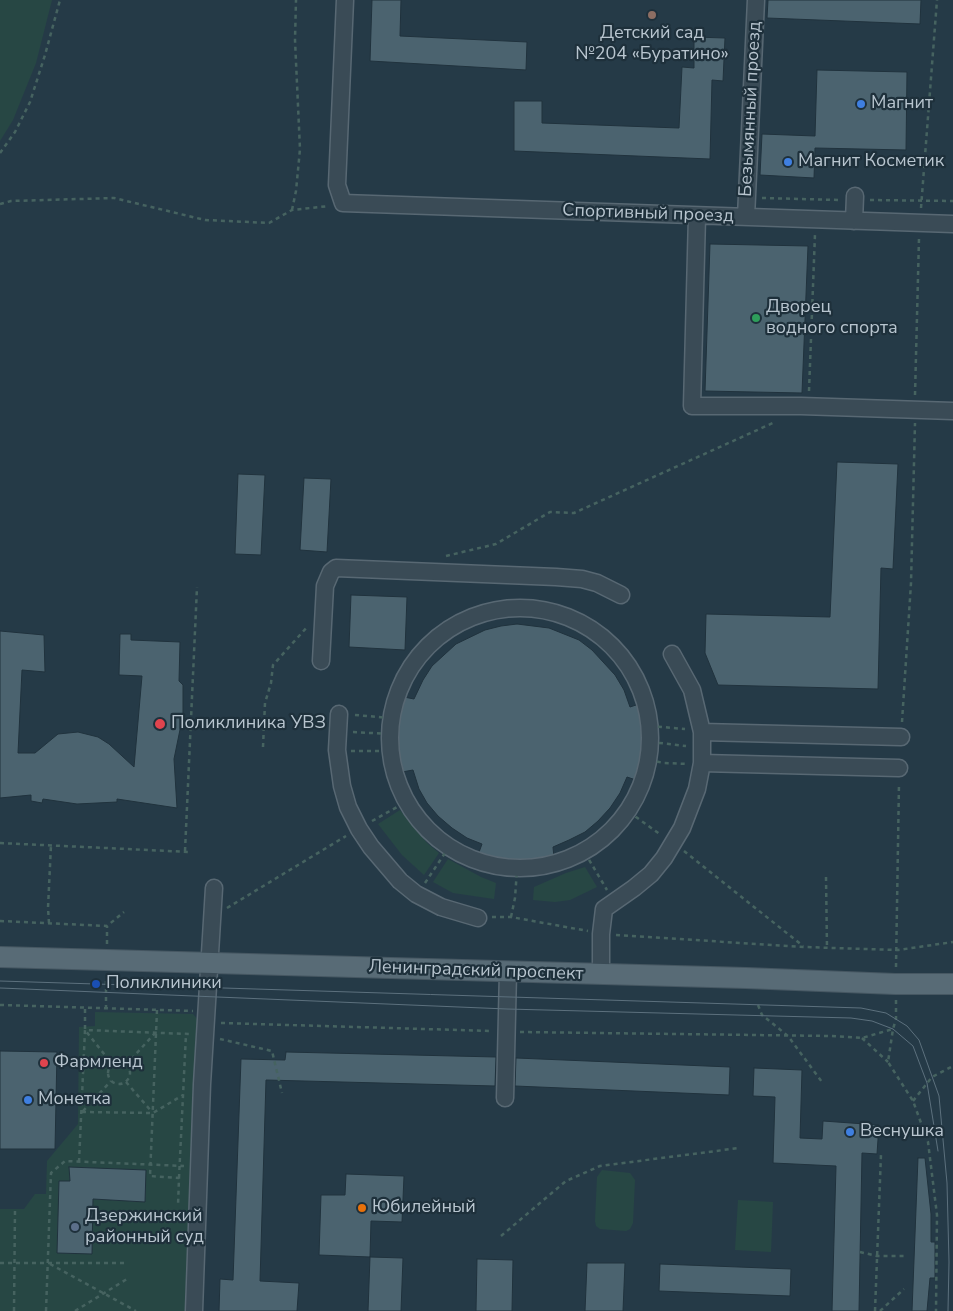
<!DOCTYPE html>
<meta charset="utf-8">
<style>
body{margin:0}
canvas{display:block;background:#253a47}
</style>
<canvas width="953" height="1311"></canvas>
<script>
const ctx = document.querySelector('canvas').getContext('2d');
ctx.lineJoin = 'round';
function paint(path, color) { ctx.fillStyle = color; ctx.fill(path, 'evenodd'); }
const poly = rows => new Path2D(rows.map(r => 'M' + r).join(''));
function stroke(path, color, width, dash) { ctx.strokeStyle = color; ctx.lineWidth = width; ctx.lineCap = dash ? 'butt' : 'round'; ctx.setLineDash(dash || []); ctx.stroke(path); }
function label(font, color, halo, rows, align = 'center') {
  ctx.font = font + ' "Nunito Sans",sans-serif'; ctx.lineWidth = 4.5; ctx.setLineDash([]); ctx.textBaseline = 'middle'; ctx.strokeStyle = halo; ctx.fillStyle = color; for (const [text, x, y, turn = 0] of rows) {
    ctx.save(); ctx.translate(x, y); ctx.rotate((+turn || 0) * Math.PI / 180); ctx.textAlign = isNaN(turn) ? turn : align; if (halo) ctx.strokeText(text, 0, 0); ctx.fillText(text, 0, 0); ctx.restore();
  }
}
paint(poly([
 [0,0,52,0,36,63,13,120,0,141],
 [400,810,427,843,439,853,424,875,402,855,378,824],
 [448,859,481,877,496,883,494,899,453,893,433,882],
 [585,867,597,887,570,900,555,902,533,900,534,887,566,873],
 [95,1012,193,1014,199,1021,188,1311,0,1311,0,1209,24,1209,35,1194,46,1194,47,1161,78,1124,79,1027,95,1026],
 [602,1170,630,1173,635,1180,633,1223,630,1229,626,1231,600,1229,596,1226,595,1221,597,1177],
 [738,1200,773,1202,771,1252,735,1250]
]), '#274744');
const building = poly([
 [372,0,401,0,400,36,527,42,526,70,370,61,372,0],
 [768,0,921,0,920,24,767,18,768,0],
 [694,37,725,38,723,81,712,80,710,159,514,151,514,101,542,101,542,123,679,128,682,67,694,68,694,37],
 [817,70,907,72,906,150,815,148,814,178,760,175,762,134,815,136,817,70],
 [710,244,808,246,802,393,705,391,710,244],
 [837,462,898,464,893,569,881,568,878,689,718,685,705,653,706,614,830,617,837,462],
 [238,474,265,475,261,555,235,554,238,474],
 [304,478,331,479,327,552,300,550,304,478],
 [351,595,407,597,405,650,349,647,351,595],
 [517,624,549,628,579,640,592,650,615,675,624,690,630,707,639,704,643,730,643,756,636,780,627,777,620,793,610,808,598,821,585,832,569,840,553,847,554,858,536,862,517,862,478,855,482,844,467,838,452,828,438,816,427,803,419,789,413,770,402,772,398,755,398,719,404,697,414,699,423,680,432,666,456,644,485,630,501,626,517,624],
 [0,631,44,635,45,672,22,670,18,753,35,753,58,734,78,732,98,737,109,744,134,767,142,676,119,675,120,634,131,634,131,640,180,642,179,681,183,685,183,715,174,759,177,808,117,799,117,802,77,804,43,799,42,803,31,801,31,795,0,798,0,631],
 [0,1051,57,1052,55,1149,0,1149,0,1051],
 [286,1052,496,1057,495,1086,266,1080,260,1281,299,1283,297,1311,219,1311,220,1279,233,1280,241,1059,285,1060,286,1052],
 [516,1058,730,1067,729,1095,515,1086,516,1058],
 [754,1068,802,1070,800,1138,822,1139,823,1121,879,1125,877,1154,862,1153,859,1311,832,1311,836,1166,773,1163,775,1097,753,1096,754,1068],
 [918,1158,925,1158,931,1214,931,1242,935,1242,935,1278,930,1278,927,1311,912,1311,918,1158],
 [69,1167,146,1170,145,1202,93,1199,92,1254,57,1253,59,1181,70,1181,69,1167],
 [346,1174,404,1176,402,1222,371,1221,370,1257,319,1255,321,1195,345,1195,346,1174],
 [370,1257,403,1258,401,1311,368,1311,370,1257],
 [477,1259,513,1260,512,1311,476,1311,477,1259],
 [587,1263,625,1263,623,1311,585,1311,587,1263],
 [660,1264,791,1269,790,1296,659,1291,660,1264]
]);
paint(building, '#4b636f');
stroke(building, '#20323d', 1);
const minor = poly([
 [345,0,337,185,343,203,953,224],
 [697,216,692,406,801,406,953,411],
 [746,217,756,0],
 [854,221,855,196],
 '390 738a130 130 0 1 1 260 0a130 130 0 1 1-260 0Z',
 [321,661,325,586,331,572,336,568,556,577,582,579,597,583,621,595],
 [339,714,337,750,342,786,348,807,359,829,371,847,400,881,416,894,441,907,478,918],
 [702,732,901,737],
 [702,763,899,768],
 [601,974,601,934,604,909,634,888,651,874,664,858,682,828,697,789,702,763,702,732,692,690,672,654],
 [505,1098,508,972],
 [194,1311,202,1084,214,888]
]);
const major = poly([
 [0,957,746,978,895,984,953,984]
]);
stroke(minor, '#586873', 19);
stroke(major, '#465762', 22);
stroke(poly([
 [0,153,15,132,30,102,45,55,60,0],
 [762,198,839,200],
 [870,200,953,201],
 [0,204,11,201,114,198,205,220,269,223,292,210,329,206],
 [921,208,937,0],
 [292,210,296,191,300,149,295,40,296,0],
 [809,391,815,234],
 [915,395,919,238],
 [446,556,496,544,550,512,574,513,775,422],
 [355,715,390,718],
 [902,722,911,583,915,423],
 [650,726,685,729],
 [353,732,389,734],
 [651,742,686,746],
 [263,747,265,703,271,683,273,665,308,626],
 [351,751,390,751],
 [649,760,664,763,688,764],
 [630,811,636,817,661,835],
 [372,821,406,802],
 [0,843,190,852],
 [185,851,197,587],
 [684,851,803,946],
 [585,853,607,890],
 [826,877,827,948],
 [425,883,449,847],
 [227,908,346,836],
 [492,917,511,917,588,931],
 [511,917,515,898,517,870],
 [0,921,107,926,124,912],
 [49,923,48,908,51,845],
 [616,935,804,947,898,950,953,942],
 [107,944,107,926],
 [896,967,899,783],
 [896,1000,896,1019,893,1029,888,1062,913,1101,928,1142,937,1215,936,1311],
 [0,1005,193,1011],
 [758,1005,762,1015,788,1036,822,1082],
 [85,1009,85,1030,112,1064],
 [106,1009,106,977],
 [157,1010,150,1176,179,1178,178,1206],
 [221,1023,492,1031],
 [520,1032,832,1036,862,1038,893,1029],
 [862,1038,888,1062],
 [220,1039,272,1051,282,1093],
 '108 1073a11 11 0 1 1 22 0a11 11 0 1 1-22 0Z',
 [126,1065,155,1033],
 [126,1082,152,1112],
 [913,1101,932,1077,953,1066],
 [83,1111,111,1081],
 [82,1112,153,1113,183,1095],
 [79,1162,85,1030,189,1034],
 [179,1178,186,1034],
 [501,1236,566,1181,600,1166,739,1148],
 [860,1252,877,1256,906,1256],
 [0,1263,128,1263],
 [50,1264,136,1311],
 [14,1311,15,1210],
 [46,1311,51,1173,65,1161,184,1166],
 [75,1311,127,1279],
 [875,1311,881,1154],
 [880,1311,904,1289]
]), '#466360', 2.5, [4, 4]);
stroke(minor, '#3a4b56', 16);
stroke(major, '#586b76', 20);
stroke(poly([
 [0,981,861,1008,886,1013,907,1026,919,1040,939,1096,947,1183,949,1262,948,1311],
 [0,988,507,1009,851,1018,872,1021,893,1029,913,1046,927,1083,938,1151]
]), '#5c707d', 1);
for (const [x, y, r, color] of [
 [652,15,5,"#8d6e63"],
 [861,104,5,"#3f7fe0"],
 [788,162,5,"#3f7fe0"],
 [756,318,5,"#2e9e5b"],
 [160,724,6,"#e0444e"],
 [96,984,5,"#1a4fb4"],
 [44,1063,5,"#e0444e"],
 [28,1100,5,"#3f7fe0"],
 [850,1132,5,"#3f7fe0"],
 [362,1208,5,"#e8710a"],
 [75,1227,5,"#5c6f8a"]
]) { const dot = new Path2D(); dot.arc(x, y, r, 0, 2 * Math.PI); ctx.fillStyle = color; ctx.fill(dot); stroke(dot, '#1e303b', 2); }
label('18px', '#b8c5cf', '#1e303b', [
 ["Детский сад",652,34,"center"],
 ["№204 «Буратино»",652,55,"center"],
 ["Магнит",871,104],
 ["Магнит Косметик",798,162],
 ["Дворец",766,308],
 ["водного спорта",766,329],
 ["Поликлиника УВЗ",171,724],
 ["Поликлиники",106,984],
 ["Фармленд",54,1063],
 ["Монетка",38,1100],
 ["Веснушка",860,1132],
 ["Юбилейный",372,1208],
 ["Дзержинский",85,1217],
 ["районный суд",85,1238]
], 'left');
label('18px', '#b8c5cf', '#1e303b', [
 ["Безымянный проезд",751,109,-87],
 ["Спортивный проезд",648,214,2],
 ["Ленинградский проспект",476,971,2]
]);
</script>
